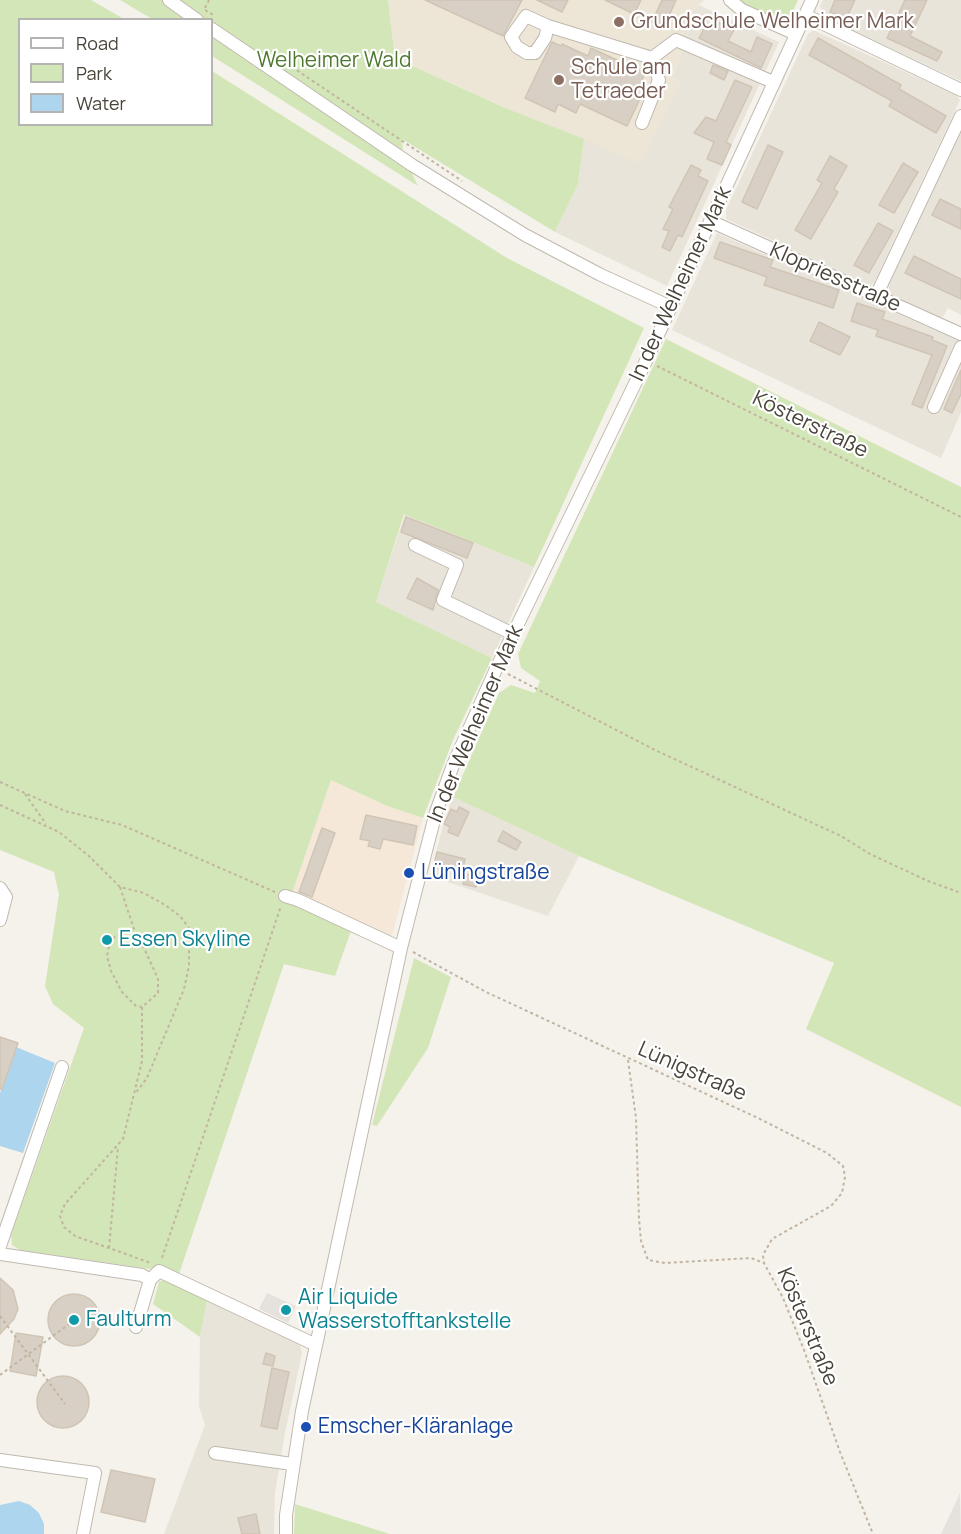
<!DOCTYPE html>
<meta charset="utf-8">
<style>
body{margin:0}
#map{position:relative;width:961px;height:1534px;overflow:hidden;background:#f5f2ec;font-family:Manrope,sans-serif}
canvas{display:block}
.legend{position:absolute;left:18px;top:18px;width:195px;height:108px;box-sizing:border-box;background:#fff;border:2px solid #b6b4b0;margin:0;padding:8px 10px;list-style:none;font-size:18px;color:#49433a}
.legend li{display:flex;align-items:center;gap:12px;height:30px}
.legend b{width:30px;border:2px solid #b6b4b0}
</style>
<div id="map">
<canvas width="961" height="1534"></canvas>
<ul class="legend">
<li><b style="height:8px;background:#fff"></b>Road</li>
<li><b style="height:16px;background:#d3e6b8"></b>Park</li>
<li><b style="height:16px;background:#add5ed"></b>Water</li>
</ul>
</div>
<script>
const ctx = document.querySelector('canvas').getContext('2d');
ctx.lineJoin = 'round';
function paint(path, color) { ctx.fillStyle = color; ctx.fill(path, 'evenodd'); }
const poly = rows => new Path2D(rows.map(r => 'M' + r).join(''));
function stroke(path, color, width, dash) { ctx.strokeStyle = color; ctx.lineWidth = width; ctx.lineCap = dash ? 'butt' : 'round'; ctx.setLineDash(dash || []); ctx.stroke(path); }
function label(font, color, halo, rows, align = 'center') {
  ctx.font = font + ' Manrope,sans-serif'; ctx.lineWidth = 4.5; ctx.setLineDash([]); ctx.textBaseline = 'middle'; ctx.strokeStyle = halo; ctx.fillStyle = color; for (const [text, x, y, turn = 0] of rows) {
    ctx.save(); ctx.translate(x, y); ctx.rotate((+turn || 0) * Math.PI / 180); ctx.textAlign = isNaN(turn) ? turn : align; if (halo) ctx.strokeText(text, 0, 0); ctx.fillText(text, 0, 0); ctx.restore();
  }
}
paint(poly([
 [823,0,961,0,961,81,823,17,820,6],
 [699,5,779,42,667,286,555,232,578,184,584,139,640,162,680,83,672,77,680,60,684,20],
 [813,30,956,95,960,100,874,283,870,285,726,219,726,210,808,34],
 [961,133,961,315,948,308,943,317,939,317,892,296,888,286],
 [717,233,961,342,961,412,941,458,672,330],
 [405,514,534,567,492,658,376,602],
 [453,797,579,856,548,916,430,876,443,825],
 [207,1301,300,1345,302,1353,284,1438,275,1493,274,1534,164,1534,205,1425,199,1406,200,1337]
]), '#e9e4da');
paint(poly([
 [331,780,387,806,423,818,391,940,293,890]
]), '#f5e8d9');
paint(poly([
 [267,1293,296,1306,288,1323,259,1309],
 [960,1493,961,1534,941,1534]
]), '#e5e1dd');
paint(poly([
 [388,0,704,0,684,20,680,60,672,77,680,83,640,163,503,107,395,58]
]), '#ede6d7');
paint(poly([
 [0,0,91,0,124,19,20,20,20,124,212,124,212,71,507,258,644,328,534,567,404,514,376,602,492,658,453,740,423,818,387,806,331,780,290,899,352,928,335,976,284,964,179,1274,158,1266,150,1269,20,1250,12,1245,11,1235,84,1028,53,1004,45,986,59,895,54,872,0,850],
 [120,0,388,0,395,58,503,107,584,139,578,184,555,232,402,139,403,155,418,186,212,56,212,20,152,19],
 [739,0,798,0,787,24,749,7],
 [666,339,961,487,961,1107,806,1029,834,963,579,856,453,797,499,693,511,685,535,693,540,681,521,668,518,654],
 [414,958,451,977,428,1048,377,1126,372,1125],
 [165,1279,207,1301,200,1337,153,1304,159,1282],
 [295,1504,390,1534,294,1534]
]), '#d3e6b8');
paint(poly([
 [16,1047,55,1063,23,1153,0,1146,0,1093],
 [19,1501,30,1505,39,1513,44,1524,44,1534,0,1534,0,1505]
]), '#add5ed');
const building = poly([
 [425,0,522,0,503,36,425,0],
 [537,0,568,0,562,12,537,0],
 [605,0,641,0,634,14,605,0],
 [662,0,676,0,664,27,652,22,662,0],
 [835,0,855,0,846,19,830,12,835,0],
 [905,0,927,0,910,36,942,52,937,61,887,38,905,0],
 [713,21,735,28,728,41,751,52,757,37,772,44,761,68,699,38,706,25,710,27,713,21],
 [818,38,901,85,899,89,946,116,936,133,889,106,892,101,809,55,818,38],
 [552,42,561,46,562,44,588,56,591,48,645,73,635,96,640,99,627,126,580,104,576,113,558,104,555,112,525,98,552,42],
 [713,65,728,71,724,80,710,73,713,65],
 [735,80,752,87,726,142,731,145,722,165,707,159,714,142,694,133,706,117,716,121,735,80],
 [768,145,783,152,757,209,742,202,768,145],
 [830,156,847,166,834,189,838,192,811,239,795,230,822,183,817,180,830,156],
 [903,163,918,172,894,213,879,205,903,163],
 [691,165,701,170,698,176,708,181,682,237,678,235,670,251,662,247,669,231,663,229,673,209,669,207,691,165],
 [940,199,961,209,961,229,932,215,940,199],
 [878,223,893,231,869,273,854,265,878,223],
 [720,242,773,260,770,267,839,290,833,308,764,285,767,277,714,258,720,242],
 [914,256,961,279,961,299,905,273,914,256],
 [857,303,885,312,882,319,933,337,932,340,947,346,922,408,912,404,932,355,876,336,878,330,851,321,857,303],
 [819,322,850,337,840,355,810,341,819,322],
 [961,370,961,394,952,413,944,409,961,370],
 [406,517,473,543,467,558,401,532,406,517],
 [417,578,438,590,433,610,407,598,417,578],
 [459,807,469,812,458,836,448,832,450,827,444,824,451,809,457,812,459,807],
 [366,815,417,826,413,845,383,839,380,849,368,846,370,841,360,839,366,815],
 [322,828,335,833,312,897,299,892,322,828],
 [503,831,521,842,516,850,498,841,503,831],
 [437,852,465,859,462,872,434,865,437,852],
 [466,874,479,877,476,887,463,884,466,874],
 [0,1037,18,1043,2,1089,0,1089,0,1037],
 [0,1278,13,1290,18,1309,14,1319,0,1334,0,1278],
 '48 1320a26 26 0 1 1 52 0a26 26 0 1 1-52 0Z',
 [16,1333,43,1337,36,1376,10,1371,16,1333],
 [266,1353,275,1356,273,1366,263,1364,266,1353],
 [272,1368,289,1372,277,1429,261,1426,272,1368],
 '37 1402a26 26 0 1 1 52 0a26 26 0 1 1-52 0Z',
 [111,1470,155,1479,145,1522,101,1512,111,1470],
 [256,1514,260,1534,242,1534,238,1518,256,1514]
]);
paint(building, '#d9d0c5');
stroke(building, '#d0c5b5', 1.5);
const minor = poly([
 [169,0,197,20],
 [730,0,742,10,796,34],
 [805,15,961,90],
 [548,26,545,38,535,53,527,53,517,47,511,37,526,16,548,26,652,58,659,80,642,123],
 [212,29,412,165,525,235,601,275,671,307],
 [652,58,676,40,773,82],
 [710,221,961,334],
 [876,296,961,116],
 [934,407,961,347],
 [415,545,457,565,443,600,513,634],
 [0,888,6,897,0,920],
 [285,896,298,900,401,948],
 [0,1246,62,1067],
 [0,1254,142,1275,150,1280],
 [136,1327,150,1280,159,1271,316,1345],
 [215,1453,292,1464],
 [0,1460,95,1473,83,1534],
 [286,1534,286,1515,302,1411,401,948,436,812,453,765,496,669,646,361,812,0]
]);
stroke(minor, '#c0b9af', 14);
stroke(poly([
 [205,8,209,0],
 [205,10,215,16],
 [277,57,462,181],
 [657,366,961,517],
 [508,674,655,750,841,836,870,854,928,881,961,893],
 [0,782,65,811,122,825,275,892],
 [25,794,46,824],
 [0,805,59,832,89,856,120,887,144,893,165,905,180,916,189,928,189,966,184,989,147,1078,135,1094],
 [120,887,137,938],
 [122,935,137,939,144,948,158,979,158,993,142,1007,136,1006,122,992,111,971,107,956,109,946,115,936,122,935],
 [413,952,486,992,758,1118,827,1153,843,1166,845,1177,842,1193,831,1206,772,1239,763,1255,764,1263],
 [142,1007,142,1061,123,1139,65,1204,60,1216,64,1227,75,1236,151,1263],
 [628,1060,636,1118,639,1219,641,1241,648,1260,665,1263,751,1258,764,1263,783,1298,804,1350,840,1452,873,1534],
 [109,1248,118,1147],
 [162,1258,281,906],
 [0,1316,65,1404],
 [0,1375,76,1319]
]), '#c1b5a1', 2, [3, 3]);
stroke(minor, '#fff', 12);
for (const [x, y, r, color] of [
 [619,22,6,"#8d6e63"],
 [559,80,6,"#8d6e63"],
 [409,873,6,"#1a4fb4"],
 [107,940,6,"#0f9aa8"],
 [286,1310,6,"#0f9aa8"],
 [74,1320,6,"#0f9aa8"],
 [306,1427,6,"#1a4fb4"]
]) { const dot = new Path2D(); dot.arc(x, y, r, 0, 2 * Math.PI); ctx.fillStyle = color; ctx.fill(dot); stroke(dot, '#fff', 2); }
label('21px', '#785e54', '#fff', [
 ["Grundschule Welheimer Mark",631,22],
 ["Schule am",571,68],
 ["Tetraeder",571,92]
], 'left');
label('21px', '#4e792f', '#fff', [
 ["Welheimer Wald",334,61]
]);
label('21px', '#49433a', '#fff', [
 ["Klopriesstraße",835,278,24],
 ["In der Welheimer Mark",681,284,-65],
 ["Kösterstraße",810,425,26],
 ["In der Welheimer Mark",476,724,-67],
 ["Lünigstraße",692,1072,24],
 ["Kösterstraße",807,1327,67]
]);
label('21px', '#164399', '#fff', [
 ["Lüningstraße",421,873],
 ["Emscher-Kläranlage",318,1427]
], 'left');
label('21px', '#0d838f', '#fff', [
 ["Essen Skyline",119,940],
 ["Air Liquide",298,1298],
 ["Wasserstofftankstelle",298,1322],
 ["Faulturm",86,1320]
], 'left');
</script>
